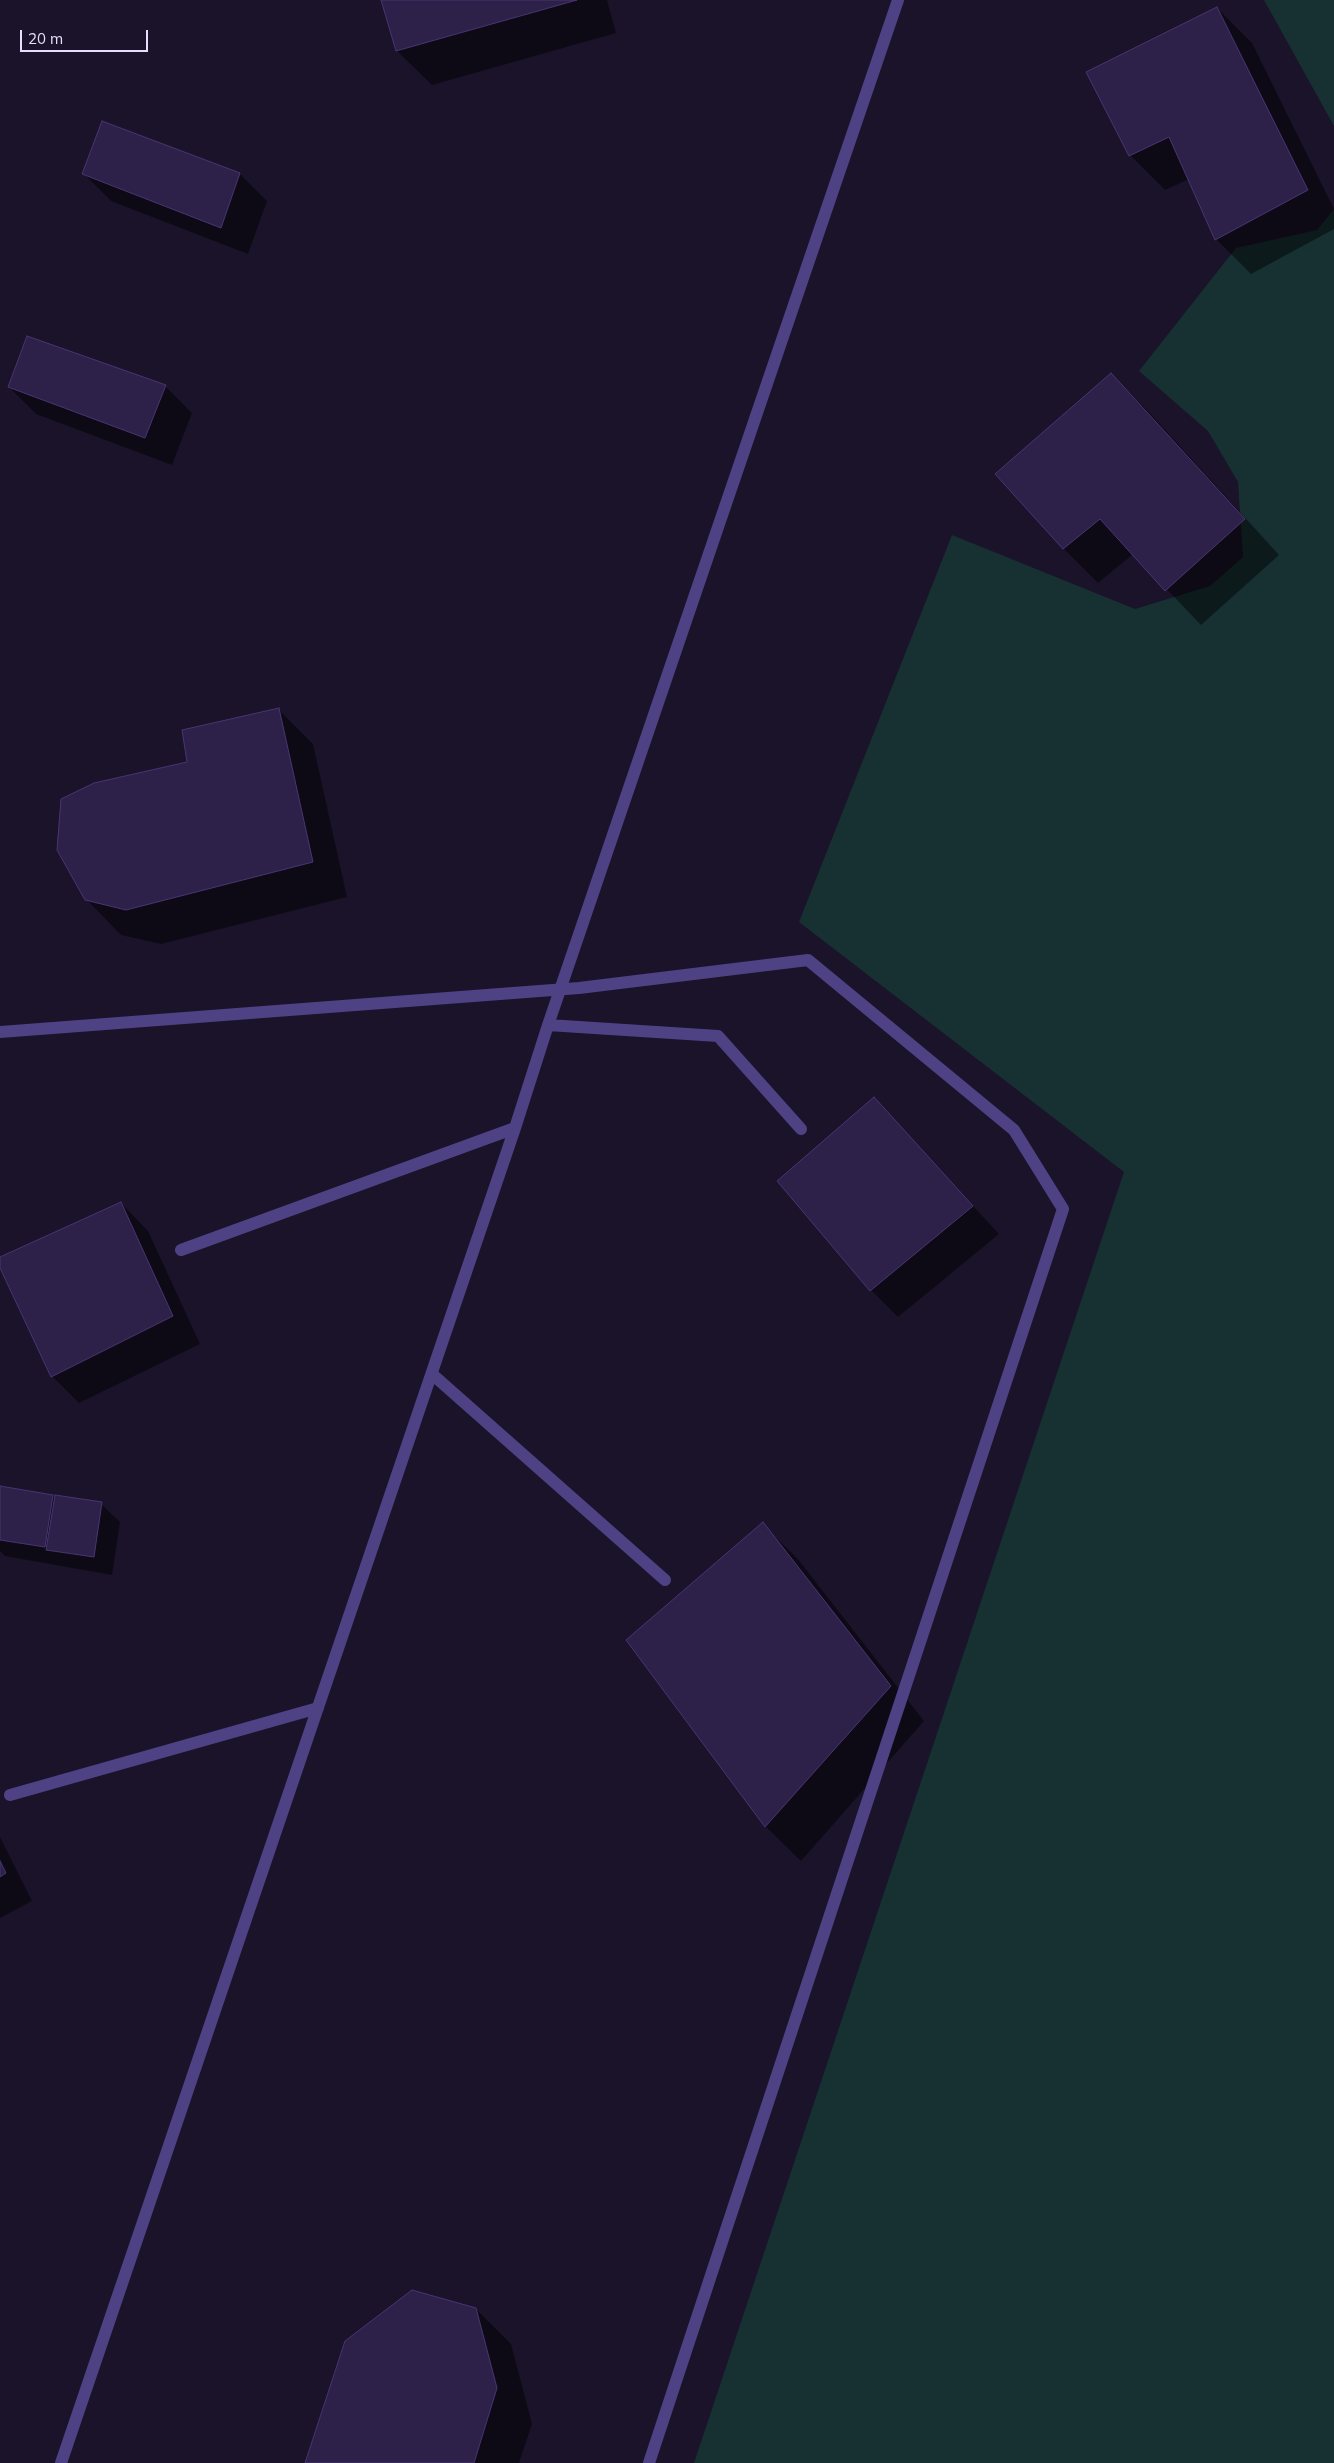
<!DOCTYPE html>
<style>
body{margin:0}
#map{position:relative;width:1334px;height:2463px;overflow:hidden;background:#1a132a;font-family:Mulish,sans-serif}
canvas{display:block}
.scale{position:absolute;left:20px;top:30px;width:128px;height:22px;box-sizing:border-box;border:2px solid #e6dffc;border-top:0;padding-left:6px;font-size:15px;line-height:18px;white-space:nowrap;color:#e6dffc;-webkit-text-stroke:4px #1a132a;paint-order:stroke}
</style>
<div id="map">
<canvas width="1334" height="2463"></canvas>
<div class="scale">20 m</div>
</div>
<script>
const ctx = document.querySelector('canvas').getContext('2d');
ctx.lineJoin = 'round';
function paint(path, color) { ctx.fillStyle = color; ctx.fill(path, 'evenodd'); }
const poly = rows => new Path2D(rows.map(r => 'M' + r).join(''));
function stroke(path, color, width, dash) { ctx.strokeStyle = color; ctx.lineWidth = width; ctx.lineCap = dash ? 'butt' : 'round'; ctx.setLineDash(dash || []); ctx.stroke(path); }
paint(poly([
 [1264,0,1334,0,1334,126],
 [1334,209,1334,2463,694,2463,1124,1172,799,922,952,535,1135,609,1210,586,1243,557,1238,482,1208,431,1139,371,1236,248,1317,230]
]), '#173133');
paint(poly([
 [382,0,607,0,616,33,432,85,397,51],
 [1217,8,1252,43,1334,209,1334,229,1251,274,1216,239,1189,179,1165,190,1130,155],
 [83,173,240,174,267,201,248,254,111,201],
 [1111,374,1146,409,1279,555,1201,625,1133,554,1098,583,1063,548],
 [165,386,192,413,172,465,36,414,9,387],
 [278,709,313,744,347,897,161,944,121,935,86,899],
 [874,1099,999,1234,898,1317,871,1290,779,1181],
 [121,1203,148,1231,200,1344,79,1403,52,1376,0,1265,0,1259],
 [0,1488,53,1496,55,1499,101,1504,120,1522,112,1575,5,1556,0,1551],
 [762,1524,797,1558,924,1721,801,1861,766,1827,627,1640],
 [0,1837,32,1901,0,1918],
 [476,2309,511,2344,532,2424,519,2463,307,2463]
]), '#0007');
const building = poly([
 [381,0,577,0,396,51,381,0],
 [1217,7,1308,190,1215,240,1169,137,1129,156,1086,72,1217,7],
 [102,121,240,173,221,228,82,174,102,121],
 [27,336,166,385,145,438,8,387,27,336],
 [1111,373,1245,519,1165,591,1100,519,1063,549,995,474,1111,373],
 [279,708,313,862,126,910,85,900,57,850,61,799,94,783,187,762,182,730,279,708],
 [874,1097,973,1206,870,1291,777,1181,874,1097],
 [121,1202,173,1316,51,1377,0,1268,0,1257,121,1202],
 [0,1486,53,1495,45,1547,0,1540,0,1486],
 [55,1495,102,1502,94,1557,46,1550,55,1495],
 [763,1522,891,1686,765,1827,626,1640,763,1522],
 [0,1861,6,1873,0,1877,0,1861],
 [412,2290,476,2308,497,2388,474,2463,305,2463,345,2341,412,2290]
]);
paint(building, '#2e2149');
stroke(building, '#493573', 1);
stroke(poly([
 [548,1025,718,1036,801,1129],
 [0,1032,579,988,808,960,1014,1130,1063,1209,649,2463],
 [181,1250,515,1128],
 [432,1374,665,1580],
 [10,1795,318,1708],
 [61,2463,515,1128,548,1025,898,0]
]), '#4e4285', 12);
</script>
